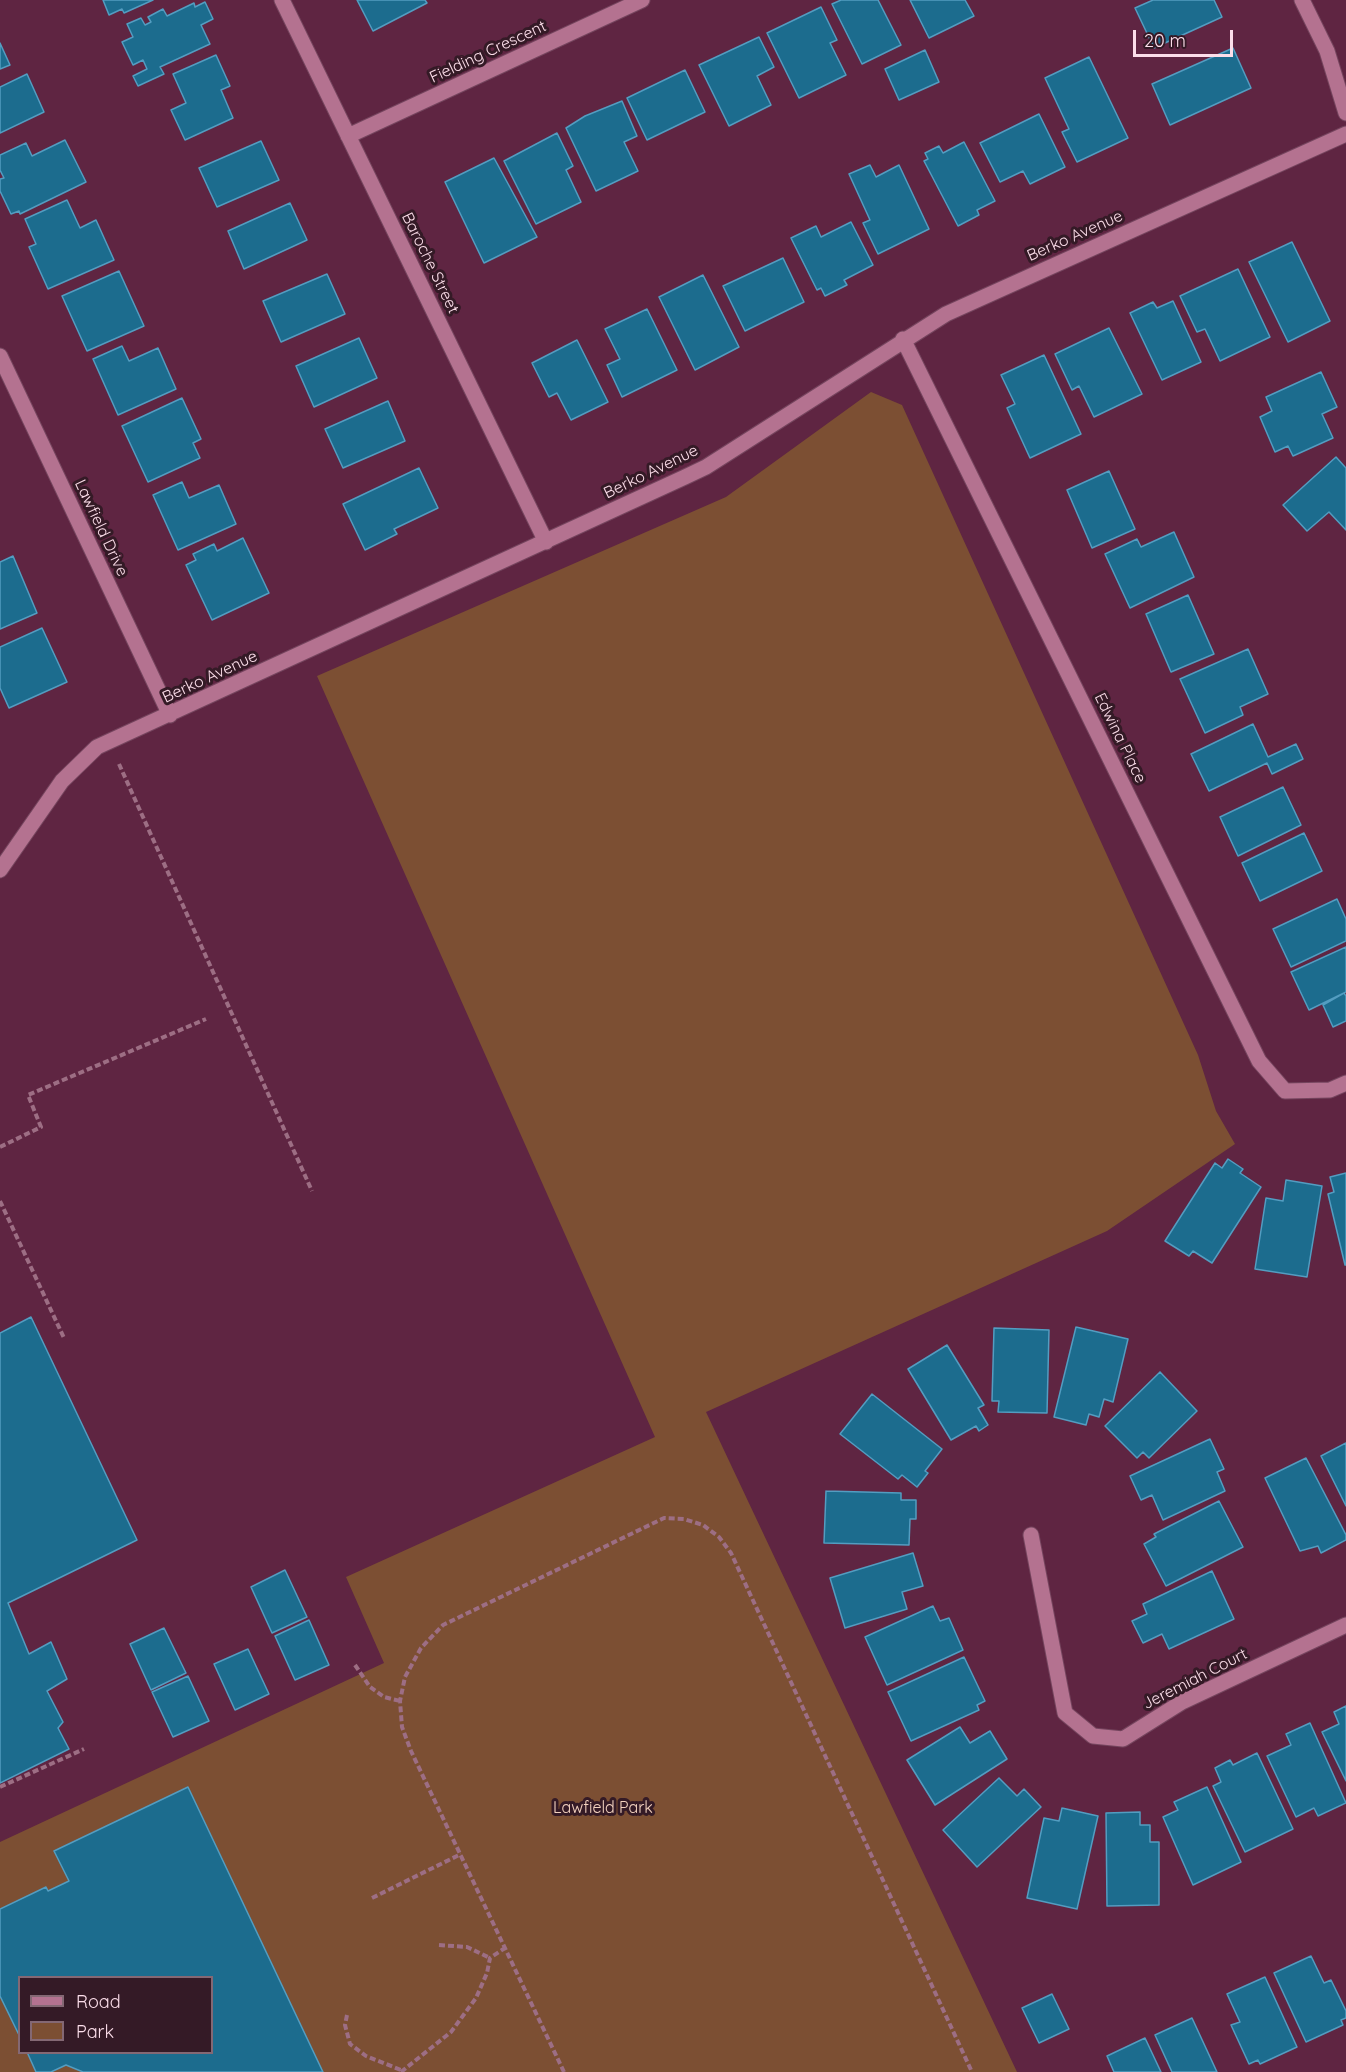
<!DOCTYPE html>
<style>
body{margin:0}
#map{position:relative;width:1346px;height:2072px;overflow:hidden;background:#5f2542;font-family:Quicksand,sans-serif}
canvas{display:block}
.legend{position:absolute;left:18px;top:1976px;width:195px;height:78px;box-sizing:border-box;background:#341a26;border:2px solid #846874;margin:0;padding:8px 10px;list-style:none;font-size:18px;color:#fcdeea}
.legend li{display:flex;align-items:center;gap:12px;height:30px}
.legend b{width:30px;border:2px solid #846874}
.scale{position:absolute;left:1133px;top:30px;width:100px;height:27px;box-sizing:border-box;border:3px solid #fcdeea;border-top:0;padding-left:8px;font-size:18px;line-height:21px;white-space:nowrap;color:#fcdeea;-webkit-text-stroke:4px #341a26;paint-order:stroke}
</style>
<div id="map">
<canvas width="1346" height="2072"></canvas>
<ul class="legend">
<li><b style="height:8px;background:#b47290"></b>Road</li>
<li><b style="height:16px;background:#7c4f33"></b>Park</li>
</ul>
<div class="scale">20 m</div>
</div>
<script>
const ctx = document.querySelector('canvas').getContext('2d');
ctx.lineJoin = 'round';
function paint(path, color) { ctx.fillStyle = color; ctx.fill(path, 'evenodd'); }
const poly = rows => new Path2D(rows.map(r => 'M' + r).join(''));
function stroke(path, color, width, dash) { ctx.strokeStyle = color; ctx.lineWidth = width; ctx.lineCap = dash ? 'butt' : 'round'; ctx.setLineDash(dash || []); ctx.stroke(path); }
function label(font, color, halo, rows, align = 'center') {
  ctx.font = font + ' Quicksand,sans-serif'; ctx.lineWidth = 6; ctx.setLineDash([]); ctx.textBaseline = 'middle'; ctx.strokeStyle = halo; ctx.fillStyle = color; for (const [text, x, y, turn = 0] of rows) {
    ctx.save(); ctx.translate(x, y); ctx.rotate((+turn || 0) * Math.PI / 180); ctx.textAlign = isNaN(turn) ? turn : align; if (halo) ctx.strokeText(text, 0, 0); ctx.fillText(text, 0, 0); ctx.restore();
  }
}
paint(poly([
 [871,392,902,405,1198,1055,1216,1111,1235,1144,1107,1231,706,1412,1017,2072,0,2072,0,1842,384,1663,346,1577,655,1437,317,676,726,497],
 [20,1978,212,1978,212,2052,20,2052]
]), '#7c4f33');
const building = poly([
 [103,0,153,0,124,13,122,9,109,15,103,0],
 [357,0,425,0,427,3,373,31,357,0],
 [841,0,878,0,901,45,862,64,832,4,841,0],
 [910,0,965,0,974,16,929,38,910,0],
 [1153,0,1214,0,1222,17,1154,48,1135,8,1153,0],
 [205,2,213,19,201,25,210,44,160,67,164,74,138,86,133,76,147,69,143,60,133,65,122,42,133,37,127,24,141,18,145,25,151,22,148,17,163,9,167,16,194,3,195,7,205,2],
 [821,7,837,40,830,43,846,75,799,98,767,33,821,7],
 [759,37,774,67,757,76,771,105,729,126,699,65,759,37],
 [0,43,10,65,0,69,0,43],
 [1233,48,1251,88,1170,125,1152,84,1233,48],
 [925,50,939,82,899,100,885,69,925,50],
 [216,55,230,86,221,90,233,118,185,140,171,110,186,103,173,74,216,55],
 [1089,57,1128,138,1077,162,1062,132,1069,129,1045,78,1089,57],
 [685,70,705,112,647,140,627,98,685,70],
 [27,74,44,112,0,133,0,87,27,74],
 [622,101,637,136,624,142,638,171,596,191,566,128,585,116,622,101],
 [1039,114,1065,167,1030,184,1023,171,1000,182,980,143,1039,114],
 [557,133,573,166,566,170,581,202,536,224,504,161,557,133],
 [65,140,86,182,20,214,19,211,11,214,0,191,0,179,4,178,0,170,0,155,26,143,32,156,65,140],
 [261,141,279,180,217,207,199,168,261,141],
 [964,142,995,201,977,210,979,215,958,226,924,161,928,159,925,153,939,146,943,153,964,142],
 [494,158,537,237,484,263,445,182,494,158],
 [870,165,876,177,899,165,929,229,878,254,863,223,870,220,849,174,870,165],
 [67,200,80,228,96,220,114,260,48,289,29,247,36,244,25,219,67,200],
 [290,203,307,240,244,269,228,231,290,203],
 [851,222,873,265,844,280,847,285,825,296,821,288,817,290,791,238,816,226,821,237,851,222],
 [1292,242,1330,321,1288,342,1249,262,1292,242],
 [783,258,804,302,745,331,723,286,783,258],
 [1238,269,1270,337,1220,361,1205,329,1197,332,1180,296,1238,269],
 [119,271,144,326,87,351,62,296,119,271],
 [327,274,345,314,281,342,263,301,327,274],
 [703,275,739,347,695,370,659,297,703,275],
 [1173,301,1201,362,1162,380,1130,313,1153,302,1157,308,1173,301],
 [647,309,677,370,622,397,607,365,620,359,605,329,647,309],
 [1109,328,1142,394,1094,417,1079,386,1072,390,1055,354,1109,328],
 [359,338,377,378,314,407,296,366,359,338],
 [577,340,608,402,571,420,557,393,549,397,532,363,577,340],
 [122,346,129,361,158,348,176,389,118,415,93,359,122,346],
 [1044,355,1081,434,1030,458,1007,408,1015,404,1001,375,1044,355],
 [1321,372,1337,407,1322,414,1333,438,1293,456,1288,446,1275,452,1260,417,1272,411,1266,397,1321,372],
 [182,398,201,439,193,443,200,458,148,482,122,426,182,398],
 [388,401,405,441,343,468,325,429,388,401],
 [1336,457,1346,468,1346,530,1329,512,1307,531,1283,505,1336,457],
 [419,468,438,508,394,529,397,534,365,550,343,504,419,468],
 [1109,471,1135,529,1092,548,1067,490,1109,471],
 [182,482,189,498,219,485,236,524,178,550,153,495,182,482],
 [1174,532,1194,577,1130,608,1105,554,1137,539,1141,547,1174,532],
 [243,538,269,593,212,620,186,565,196,560,193,554,214,544,217,551,243,538],
 [13,556,37,613,0,629,0,562,13,556],
 [1188,595,1214,654,1171,672,1146,614,1188,595],
 [42,628,67,682,9,708,0,688,0,647,42,628],
 [1248,649,1268,694,1240,707,1243,715,1205,733,1180,679,1248,649],
 [1253,724,1268,757,1296,744,1303,759,1272,774,1267,763,1209,791,1191,754,1253,724],
 [1283,787,1301,825,1238,856,1220,817,1283,787],
 [1304,833,1322,871,1260,901,1242,863,1304,833],
 [1337,899,1346,919,1346,941,1291,967,1273,929,1337,899],
 [1346,947,1346,992,1309,1010,1291,972,1346,947],
 [1344,993,1346,996,1346,1021,1333,1027,1323,1005,1344,993],
 [1228,1159,1243,1169,1240,1173,1261,1187,1212,1263,1193,1251,1189,1256,1165,1241,1215,1163,1222,1168,1228,1159],
 [1346,1173,1346,1265,1345,1265,1328,1194,1334,1192,1330,1177,1346,1173],
 [1286,1180,1322,1186,1307,1277,1255,1269,1266,1198,1283,1201,1286,1180],
 [31,1317,137,1540,8,1603,29,1654,51,1642,67,1679,47,1691,63,1722,58,1728,69,1749,0,1783,0,1333,31,1317],
 [1076,1327,1128,1339,1113,1402,1104,1399,1099,1417,1089,1414,1086,1425,1054,1417,1076,1327],
 [994,1328,1049,1330,1047,1413,998,1412,999,1401,992,1401,994,1328],
 [947,1345,984,1405,978,1408,988,1425,979,1431,976,1426,951,1440,908,1369,947,1345],
 [1160,1372,1197,1411,1149,1458,1143,1452,1137,1458,1105,1426,1160,1372],
 [872,1394,942,1449,925,1471,928,1473,917,1487,902,1475,898,1479,840,1434,872,1394],
 [1210,1439,1224,1469,1217,1472,1225,1491,1163,1520,1152,1495,1141,1500,1130,1476,1210,1439],
 [1346,1443,1346,1506,1321,1456,1346,1443],
 [1306,1458,1346,1535,1346,1540,1321,1553,1318,1546,1300,1551,1265,1478,1306,1458],
 [826,1491,901,1493,901,1500,916,1500,916,1519,910,1519,909,1545,824,1543,826,1491],
 [1219,1501,1243,1547,1166,1586,1144,1544,1156,1537,1154,1534,1219,1501],
 [913,1553,923,1586,902,1592,907,1609,845,1628,830,1578,913,1553],
 [285,1570,307,1617,272,1633,251,1587,285,1570],
 [1212,1571,1234,1619,1169,1649,1162,1634,1143,1643,1132,1621,1147,1614,1143,1604,1212,1571],
 [933,1606,940,1621,949,1618,963,1650,887,1685,865,1637,933,1606],
 [309,1620,329,1665,295,1680,275,1636,309,1620],
 [164,1628,186,1673,151,1690,130,1644,164,1628],
 [248,1649,269,1694,235,1710,214,1664,248,1649],
 [964,1657,985,1701,977,1705,979,1710,911,1741,888,1692,964,1657],
 [188,1676,209,1721,173,1737,152,1692,188,1676],
 [1346,1706,1346,1781,1322,1732,1339,1724,1334,1712,1346,1706],
 [1310,1723,1346,1803,1318,1816,1314,1808,1296,1817,1267,1756,1291,1745,1286,1734,1310,1723],
 [960,1727,970,1743,990,1731,1007,1759,935,1805,907,1760,960,1727],
 [1257,1753,1293,1829,1245,1852,1213,1786,1221,1782,1215,1768,1230,1760,1233,1765,1257,1753],
 [999,1778,1017,1796,1024,1789,1041,1807,977,1867,943,1830,999,1778],
 [188,1787,323,2072,83,2072,66,2065,51,2072,36,2072,27,2052,212,2052,212,1978,20,1978,20,2037,0,1996,0,1909,46,1887,48,1891,69,1881,54,1851,188,1787],
 [1207,1787,1241,1862,1193,1885,1163,1817,1178,1810,1174,1802,1207,1787],
 [1062,1808,1098,1816,1077,1909,1027,1898,1044,1818,1059,1821,1062,1808],
 [1140,1812,1140,1825,1150,1825,1150,1842,1159,1842,1159,1905,1107,1906,1106,1813,1140,1812],
 [1311,1956,1324,1983,1331,1980,1346,2011,1346,2018,1341,2020,1343,2025,1306,2042,1274,1973,1311,1956],
 [1265,1977,1297,2047,1260,2064,1258,2060,1249,2064,1231,2025,1240,2022,1227,1994,1265,1977],
 [1052,1994,1069,2029,1039,2043,1022,2008,1052,1994],
 [1192,2018,1217,2072,1172,2072,1155,2035,1192,2018],
 [1145,2038,1161,2072,1114,2072,1107,2056,1145,2038]
]);
paint(building, '#1c6c8e');
stroke(building, '#539dc1', 1.5);
const minor = poly([
 [282,0,546,542],
 [1302,0,1327,51,1346,113],
 [348,136,642,0],
 [903,339,1259,1061,1285,1091,1330,1090,1346,1083],
 [0,356,170,715],
 [0,870,62,781,97,747,685,477,706,467,946,314,1346,134],
 [1031,1535,1065,1713,1093,1736,1123,1739,1182,1702,1346,1625]
]);
stroke(minor, '#75455e', 17);
stroke(poly([
 [119,764,312,1191],
 [0,1147,41,1127,28,1095,206,1019],
 [0,1201,64,1338],
 [355,1665,370,1687,384,1697,400,1701],
 [0,1787,84,1749],
 [372,1898,461,1854],
 [439,1945,467,1947,490,1958],
 [347,2015,345,2025,350,2044,366,2056,401,2070],
 [401,2072,451,2032,476,1998,487,1973,490,1958,505,1948],
 [564,2072,411,1751,402,1727,400,1701,405,1677,421,1648,443,1625,664,1518,684,1519,703,1525,719,1537,731,1553,972,2072]
]), '#9d6e84', 4, [6, 3]);
stroke(minor, '#b47290', 15);
label('16px', '#fcdeea', '#341a26', [
 ["Fielding Crescent",488,52,-25],
 ["Berko Avenue",1075,236,-24],
 ["Baroche Street",430,263,64],
 ["Berko Avenue",651,472,-26],
 ["Lawfield Drive",101,528,65],
 ["Berko Avenue",210,677,-25],
 ["Edwina Place",1120,738,64],
 ["Jeremiah Court",1195,1679,-27]
]);
label('16px', '#f4d3c0', '#341a26', [
 ["Lawfield Park",603,1808]
]);
</script>
